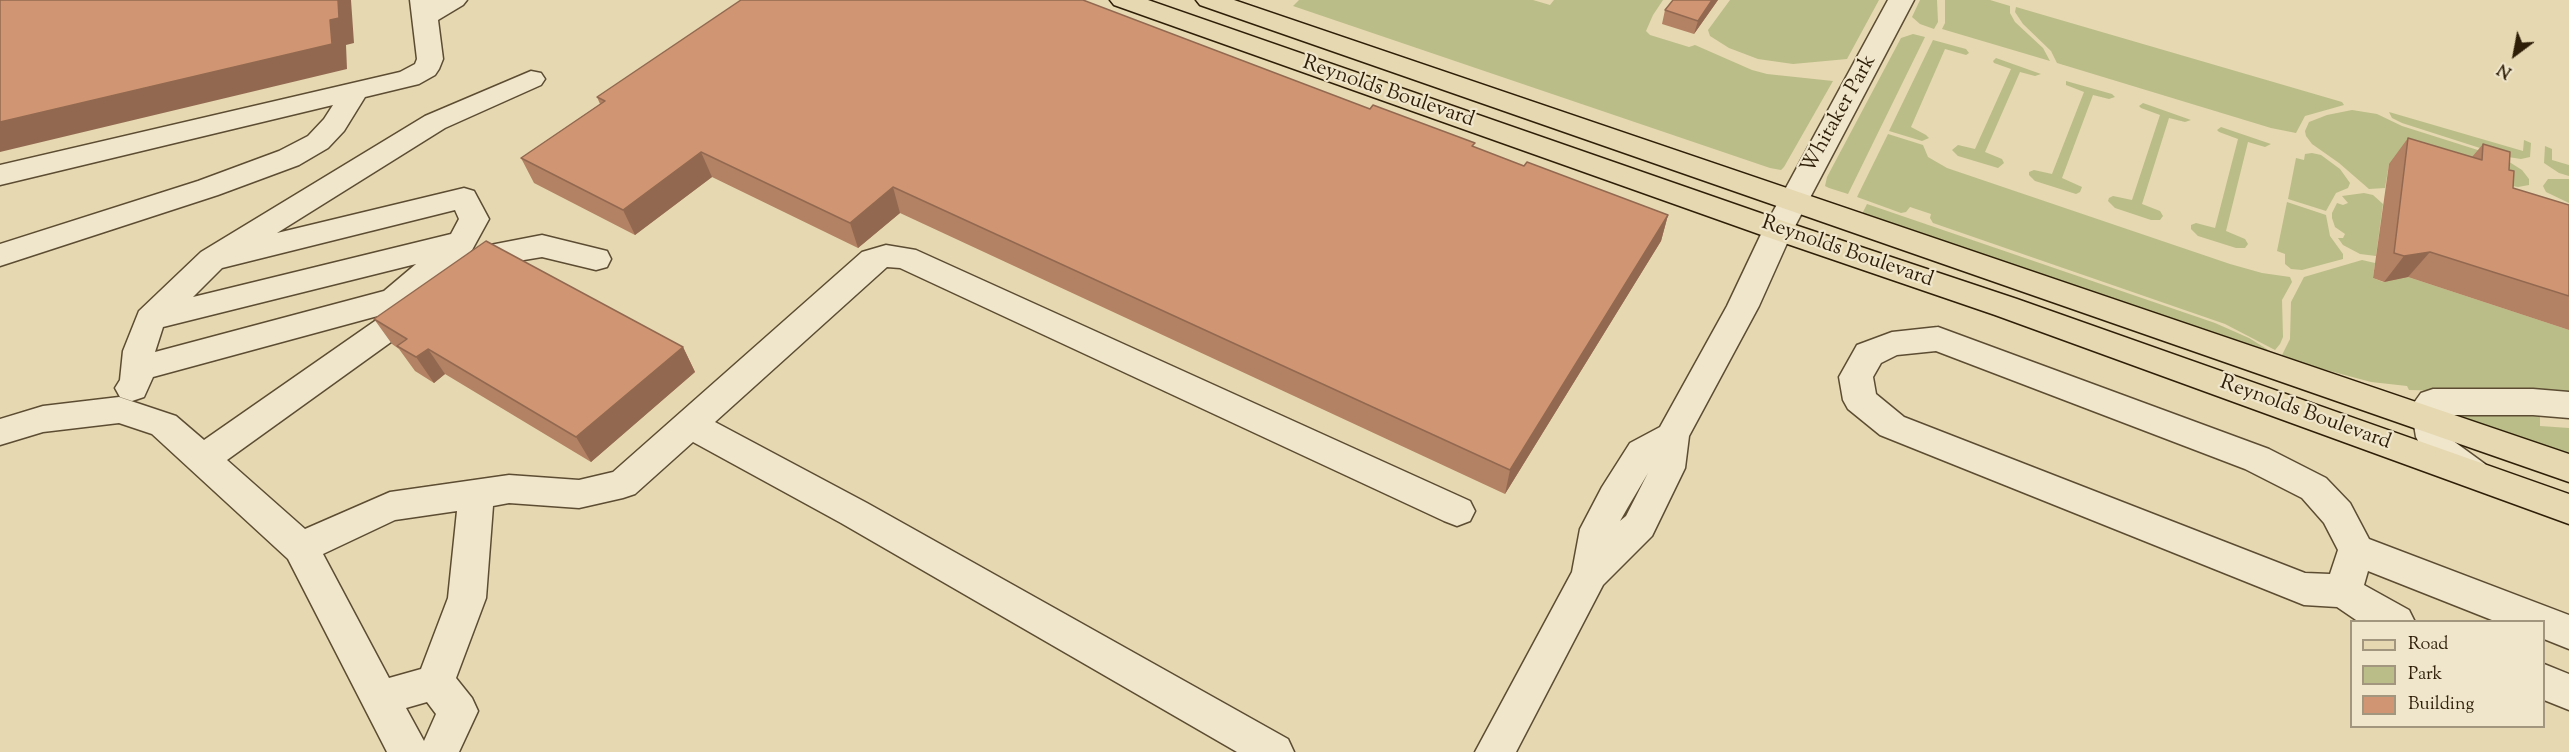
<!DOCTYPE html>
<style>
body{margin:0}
#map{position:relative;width:2569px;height:752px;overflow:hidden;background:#e6d8b1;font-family:"Sorts Mill Goudy",serif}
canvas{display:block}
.legend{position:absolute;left:2350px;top:620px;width:195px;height:108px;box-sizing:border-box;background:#efe6cc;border:2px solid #a2967e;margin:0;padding:8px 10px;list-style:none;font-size:18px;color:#2e1e08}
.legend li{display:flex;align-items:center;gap:12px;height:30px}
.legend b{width:30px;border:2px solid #a2967e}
.north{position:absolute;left:2485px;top:24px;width:60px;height:60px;-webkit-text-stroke:4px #efe6cc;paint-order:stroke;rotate:212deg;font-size:16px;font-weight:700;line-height:24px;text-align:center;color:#2e1e08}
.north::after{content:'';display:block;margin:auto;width:21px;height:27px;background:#2e1e08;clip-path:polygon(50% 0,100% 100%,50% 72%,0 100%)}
</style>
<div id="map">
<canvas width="2569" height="752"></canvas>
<ul class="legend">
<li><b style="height:8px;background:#e6d8b1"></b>Road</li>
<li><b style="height:16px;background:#babd88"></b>Park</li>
<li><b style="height:16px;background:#d09673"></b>Building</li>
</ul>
<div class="north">N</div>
</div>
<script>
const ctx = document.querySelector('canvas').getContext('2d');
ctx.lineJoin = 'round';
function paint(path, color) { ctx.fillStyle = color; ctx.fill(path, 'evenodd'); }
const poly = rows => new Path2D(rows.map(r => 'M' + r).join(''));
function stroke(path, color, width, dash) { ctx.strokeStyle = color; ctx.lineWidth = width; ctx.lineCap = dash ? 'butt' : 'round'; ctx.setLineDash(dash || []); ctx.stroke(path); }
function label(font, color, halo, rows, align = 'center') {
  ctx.font = font + ' "Sorts Mill Goudy",serif'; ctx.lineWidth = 4.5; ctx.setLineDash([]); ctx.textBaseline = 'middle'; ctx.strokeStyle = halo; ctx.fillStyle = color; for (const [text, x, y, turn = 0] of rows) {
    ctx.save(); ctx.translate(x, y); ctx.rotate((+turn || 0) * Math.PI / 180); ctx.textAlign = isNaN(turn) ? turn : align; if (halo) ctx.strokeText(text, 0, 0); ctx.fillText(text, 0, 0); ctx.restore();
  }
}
paint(poly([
 [1299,0,1533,0,1550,5,1554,0,1663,0,1653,15,1646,31,1650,35,1689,47,1695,45,1752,70,1767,74,1833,81,1784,167,1781,170,1770,168,1293,6],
 [1730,0,1879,0,1847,59,1793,64,1758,59,1729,48,1710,36,1708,30],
 [1920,0,1937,0,1938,22,1934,29,1920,24,1912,17],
 [1945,0,1990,0,2010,6,2010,13,2015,22,2043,48,2050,61,1942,29,1945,23],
 [2016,7,2342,102,2344,105,2305,116,2296,133,2271,128,2057,63,2051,51,2023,24,2015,12],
 [1913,34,1925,37,1848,194,1829,188,1825,186,1827,177,1901,38],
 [1933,40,1966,49,1969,53,1966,55,1945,49,1911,127,1926,135,1929,138,1922,141,1889,131],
 [1996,58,2041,74,2035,76,2020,72,1985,152,2002,159,2004,163,1998,168,1958,156,1952,150,1958,145,1975,149,2011,69,1994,63,1993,61],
 [2066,81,2112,94,2115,97,2109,99,2093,95,2062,178,2082,187,2080,192,2076,194,2035,181,2029,175,2029,172,2034,170,2052,174,2084,92,2066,85],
 [2143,103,2191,120,2185,122,2169,118,2142,204,2160,211,2163,216,2160,220,2151,220,2115,208,2108,201,2109,198,2113,196,2132,200,2160,115,2141,108,2139,106],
 [2352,110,2377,114,2402,126,2503,158,2522,170,2529,179,2529,185,2518,187,2389,164,2385,188,2369,189,2339,163,2312,144,2306,136,2305,131,2309,122,2327,115],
 [2389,112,2523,151,2524,140,2531,143,2530,157,2521,159,2508,157,2402,123,2392,118],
 [2221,127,2271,144,2265,147,2248,142,2226,231,2245,239,2248,244,2245,248,2236,248,2198,236,2191,229,2191,225,2196,223,2215,228,2238,139,2219,132,2217,130],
 [1888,134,1923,145,1928,157,1947,168,2230,264,2262,273,2290,277,2292,282,2282,300,2283,337,2280,344,2275,350,2225,324,1933,223,1930,218,1931,214,1910,207,1906,212,1901,213,1857,197],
 [2545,146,2552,149,2552,160,2569,165,2569,176,2559,173,2544,163],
 [2312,153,2321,155,2340,169,2350,183,2348,188,2336,193,2326,211,2288,199,2296,158,2304,160,2305,154],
 [2548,179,2569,179,2569,203,2546,192,2543,186],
 [2364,193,2373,195,2383,204,2376,256,2360,254,2343,245,2338,238,2343,238,2345,234,2335,227,2332,218,2332,213,2337,203,2343,205,2348,203,2342,196],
 [2287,202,2326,215,2330,236,2343,254,2343,259,2302,270,2291,269,2285,264,2285,254,2277,251],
 [1867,204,2215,323,2249,338,2283,359,1861,216],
 [2362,260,2375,263,2373,278,2383,282,2408,277,2569,330,2569,394,2409,390,2407,386,2371,382,2300,363,2282,355,2290,339,2291,302,2304,277],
 [2444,412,2540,414,2540,426,2569,428,2569,459]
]), '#babd88');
const minor = poly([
 [410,0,467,0,463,5,438,20,443,59,439,69,435,75,419,84,365,97,344,131,328,148,299,165,218,195,0,266,0,244,198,181,279,151,308,136,324,119,333,105,0,185,0,165,400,72,415,64,417,59,410,0],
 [1888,0,1914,0,1793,230,1759,306,1689,436,1685,468,1652,536,1603,585,1516,752,1475,752,1572,572,1580,529,1602,487,1630,443,1660,427,1727,306,1763,230,1888,0],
 [1648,473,1626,516,1620,521,1628,507,1648,473],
 [531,71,541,73,545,79,541,85,445,128,277,233,464,188,474,191,489,219,472,250,420,295,430,298,435,306,430,314,227,460,305,529,390,492,509,475,579,480,613,472,862,252,886,245,916,250,1470,501,1475,511,1470,521,1457,526,1444,521,900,268,887,267,715,422,867,503,1288,739,1294,752,1237,752,841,523,693,442,635,494,623,498,579,508,509,503,493,506,486,598,456,678,472,698,478,711,459,752,387,752,288,559,152,434,119,423,43,432,0,445,0,419,43,406,119,397,176,416,204,440,385,314,153,377,144,397,132,401,120,397,115,388,120,380,123,351,139,311,201,252,425,116,531,71],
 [455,210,459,219,451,234,193,297,222,268,455,210],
 [416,264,384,291,155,352,163,327,416,264],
 [457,511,448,598,421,669,389,678,323,554,395,520,457,511],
 [427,702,436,714,424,741,406,708,427,702],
 [542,235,607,251,611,259,607,267,596,270,542,257,500,264,479,279,468,282,457,279,453,271,457,263,480,247,542,235],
 [1938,327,2269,449,2326,478,2350,503,2369,539,2569,615,2569,649,2544,639,2544,622,2497,622,2368,571,2364,585,2409,610,2415,622,2359,622,2337,607,2304,605,1880,435,1848,409,1843,400,1839,377,1857,345,1892,332,1938,327],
 [1936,351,2245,469,2302,498,2324,523,2338,550,2330,574,2305,573,1904,417,1876,394,1873,377,1881,363,1897,355,1936,351],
 [2433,389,2533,389,2569,392,2569,418,2533,415,2446,415,2452,440,2485,464,2490,474,2485,484,2473,488,2461,484,2428,460,2416,437,2411,407,2421,393,2433,389],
 [2544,664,2569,674,2569,710,2544,700,2544,664]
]);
const major = poly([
 [1110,0,1148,0,1789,223,2017,299,2569,494,2569,524,1995,315,1767,237,1114,5,1110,0],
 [1196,0,1234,0,2569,454,2569,482,1200,5,1196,0]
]);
stroke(minor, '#5c4c32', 3);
stroke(major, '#2e1e08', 3);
paint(minor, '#efe6cc');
paint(major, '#e6d8b1');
paint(poly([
 [1718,0,1694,34,1662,24,1665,10],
 [597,97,1370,109,1524,166,1668,215,1661,241,1505,494,900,213,858,248,712,177,635,235,534,183,521,158,600,104],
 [2408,138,2472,157,2483,144,2509,170,2513,188,2569,205,2569,330,2408,277,2384,282,2373,278,2389,164],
 [374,319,683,347,695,372,591,462,445,374,434,383,415,371,399,349,392,344]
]), '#b38163');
paint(poly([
 [338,0,351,0,354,43,346,45,347,69,0,152,0,122,330,20],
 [1712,0,1718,0,1694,34,1698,21],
 [701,152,712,177,635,235,623,210],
 [893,187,900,213,858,248,850,223],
 [1668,215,1661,241,1505,494,1510,470],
 [2430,252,2408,277,2384,282,2404,256],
 [683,347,695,372,591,462,576,437],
 [428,349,445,374,434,383,416,357]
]), '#926950');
const building = poly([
 [0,0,338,0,339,18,330,20,332,44,0,122,0,0],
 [741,0,1083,0,1370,109,1373,105,1475,143,1472,146,1524,166,1527,162,1668,215,1510,470,893,187,850,223,701,152,623,210,521,158,605,101,597,97,741,0],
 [1673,0,1712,0,1698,21,1665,10,1673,0],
 [2408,138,2482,160,2483,144,2510,152,2509,170,2514,171,2513,188,2569,205,2569,296,2430,252,2404,256,2394,253,2408,138],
 [486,241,683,347,576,437,428,349,416,357,397,346,407,339,374,319,486,241]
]);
paint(building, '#d09673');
stroke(building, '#926950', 1.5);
label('21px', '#2e1e08', '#efe6cc', [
 ["Reynolds Boulevard",1388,93,19],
 ["Whitaker Park",1840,115,-61],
 ["Reynolds Boulevard",1847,253,19],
 ["Reynolds Boulevard",2305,414,20]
]);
</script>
